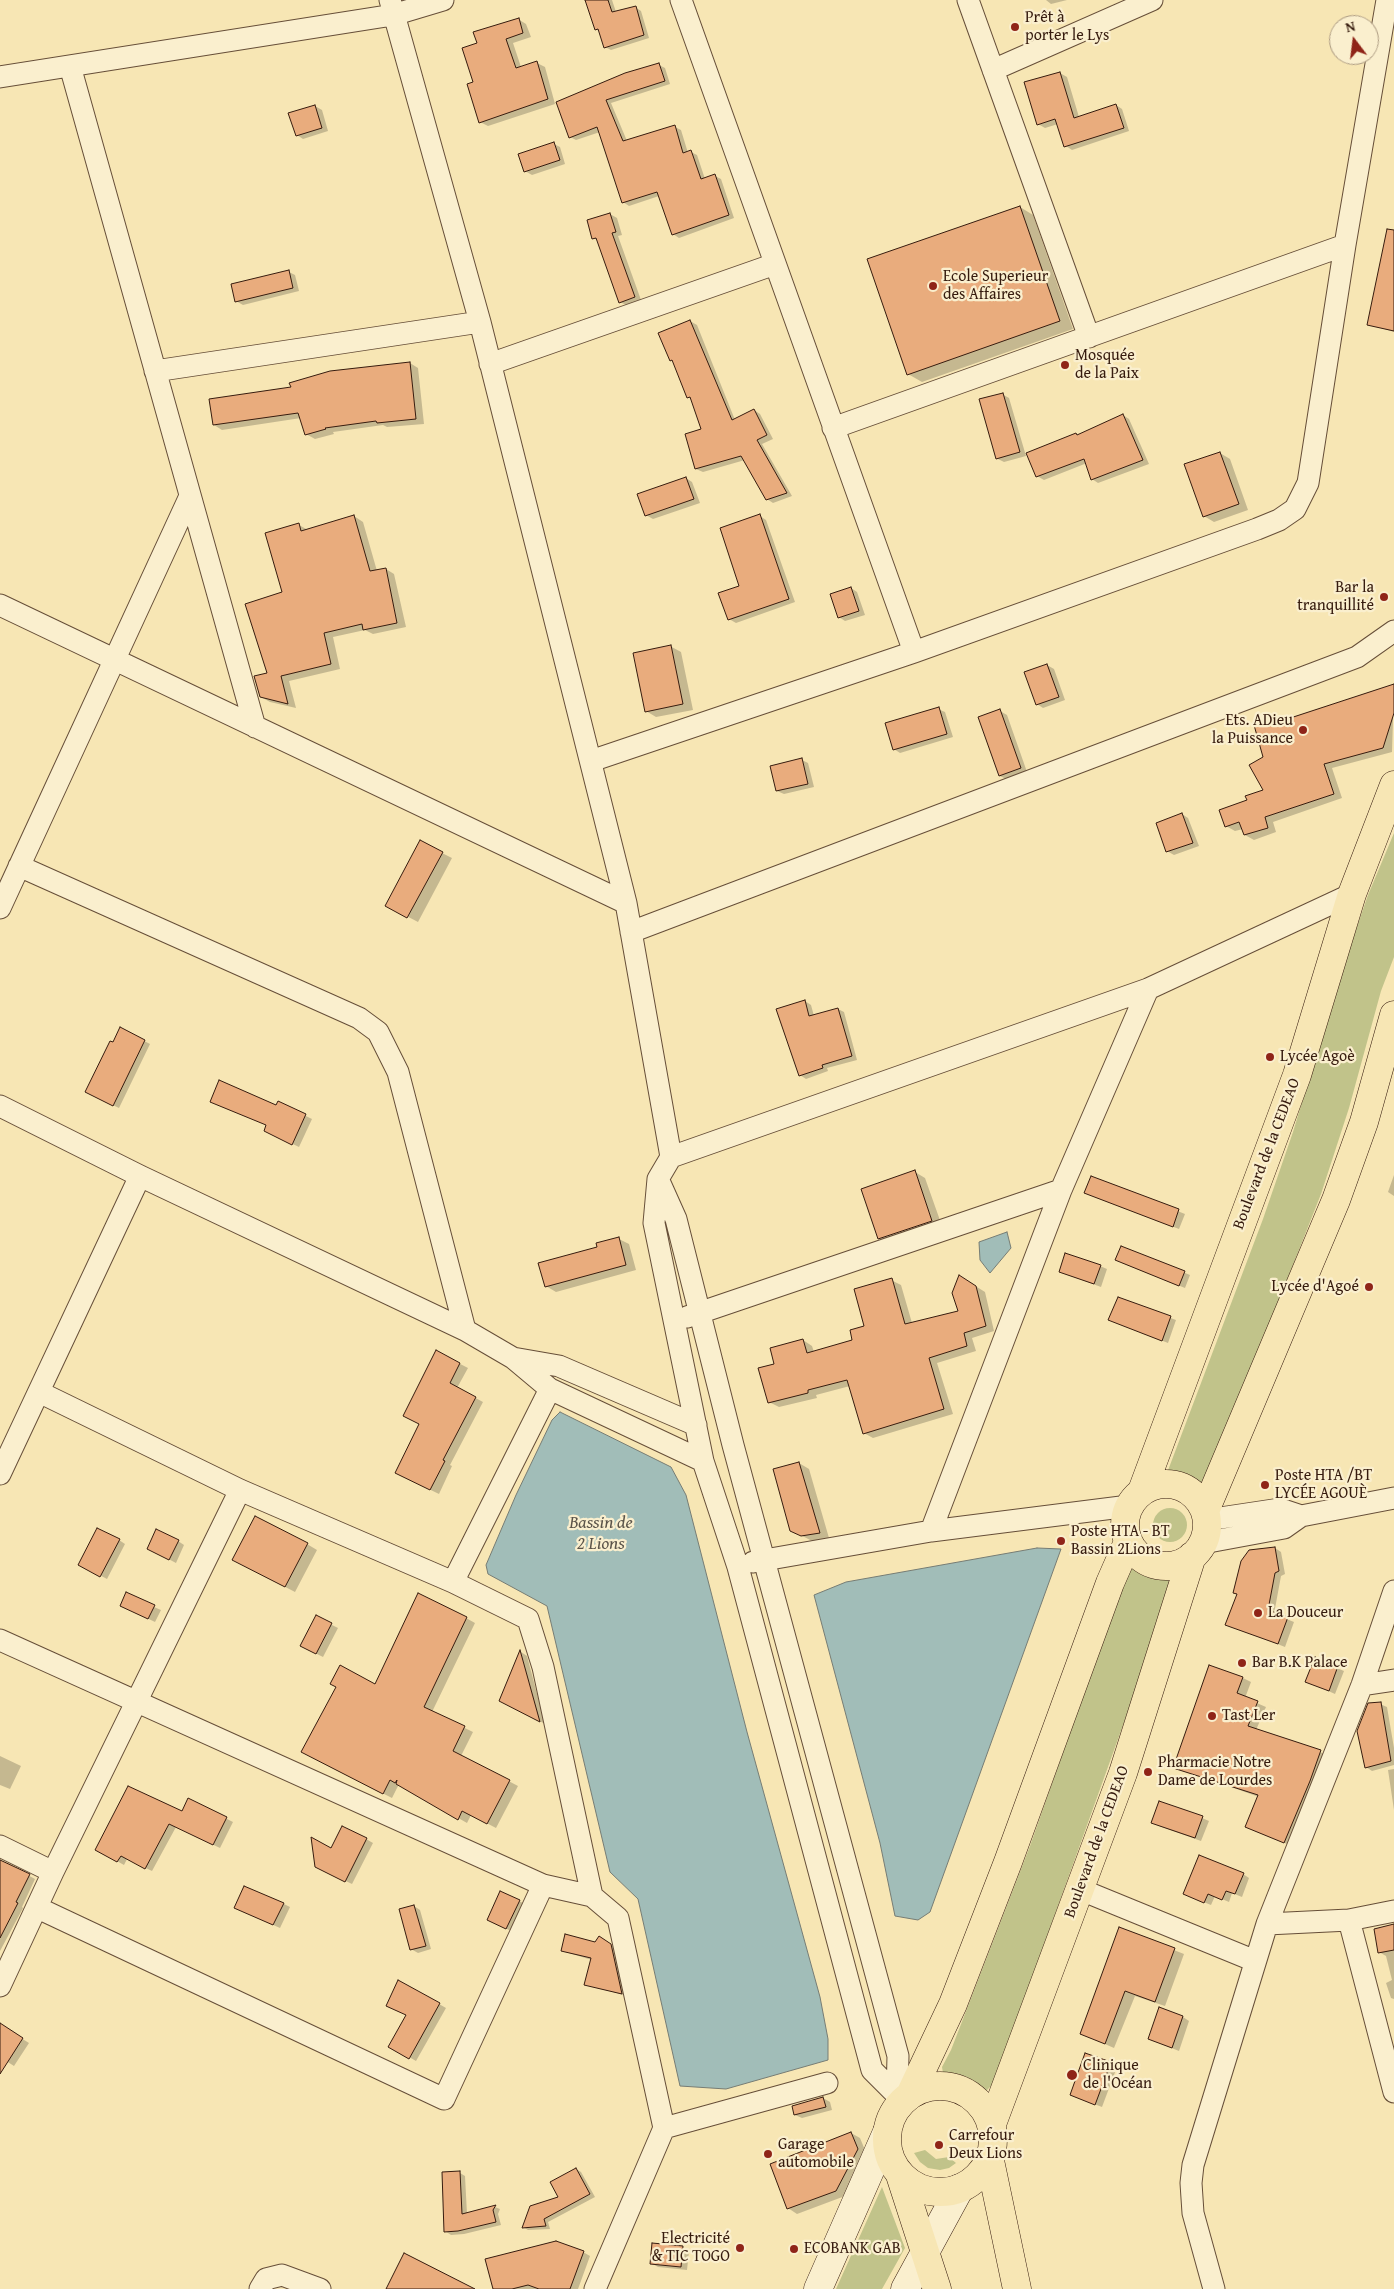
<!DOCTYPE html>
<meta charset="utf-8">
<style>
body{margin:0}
#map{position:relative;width:1394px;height:2289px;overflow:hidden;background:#f7e6b4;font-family:"Gentium Book Plus",serif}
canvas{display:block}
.north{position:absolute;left:1329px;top:15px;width:50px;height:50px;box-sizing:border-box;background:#faefce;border:1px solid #ac9a81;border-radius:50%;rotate:345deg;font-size:14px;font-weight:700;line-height:20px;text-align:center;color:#361b0e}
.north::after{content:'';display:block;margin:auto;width:18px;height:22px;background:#8f2418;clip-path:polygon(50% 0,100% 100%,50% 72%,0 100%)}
</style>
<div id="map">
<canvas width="1394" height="2289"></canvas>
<div class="north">N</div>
</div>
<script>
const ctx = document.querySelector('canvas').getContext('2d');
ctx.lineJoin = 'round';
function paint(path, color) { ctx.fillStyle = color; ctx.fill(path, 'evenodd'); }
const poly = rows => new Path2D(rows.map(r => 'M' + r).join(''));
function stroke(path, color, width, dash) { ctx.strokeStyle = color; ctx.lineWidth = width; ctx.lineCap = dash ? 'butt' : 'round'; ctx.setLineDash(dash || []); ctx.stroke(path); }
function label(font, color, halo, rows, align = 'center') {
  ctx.font = font + ' "Gentium Book Plus",serif'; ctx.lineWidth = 4.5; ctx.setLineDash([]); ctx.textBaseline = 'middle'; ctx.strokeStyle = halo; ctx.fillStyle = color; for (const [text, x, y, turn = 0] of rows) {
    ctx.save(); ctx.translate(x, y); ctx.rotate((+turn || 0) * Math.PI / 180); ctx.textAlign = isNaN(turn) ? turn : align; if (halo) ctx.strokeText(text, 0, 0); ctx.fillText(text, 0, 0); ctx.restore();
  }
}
paint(poly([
 [1394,833,1394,957,1381,991,1349,1108,1321,1194,1205,1488,1194,1481,1167,1473,1263,1219,1293,1132,1343,967,1368,895],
 '1153 1525a17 17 0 1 1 34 0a17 17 0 1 1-34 0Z',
 [1129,1565,1136,1566,1152,1574,1164,1576,1171,1583,1154,1639,1022,2006,992,2085,986,2091,962,2078,951,2077,943,2073,942,2067,951,2050,1030,1846],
 [925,2150,936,2159,949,2157,956,2163,949,2168,940,2170,928,2168,920,2162,914,2153],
 [882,2187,905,2248,882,2289,836,2289]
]), '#c1c38a');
const water = poly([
 [1007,1232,1011,1248,990,1273,980,1260,979,1242,1007,1232],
 [560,1412,671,1467,686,1495,747,1732,820,1997,828,2039,828,2060,726,2089,680,2086,638,1899,610,1872,547,1606,488,1574,486,1565,516,1495,552,1420,560,1412],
 [1037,1548,1061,1549,930,1912,918,1920,895,1916,880,1843,814,1595,846,1582,1037,1548]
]);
paint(water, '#a1bdb8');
stroke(water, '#767c74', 1);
paint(poly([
 [587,0,612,0,616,12,635,7,641,11,649,38,611,50,605,47,600,32,596,29],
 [1046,0,1067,0,1051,4],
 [518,19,526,24,531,37,513,43,521,67,537,63,545,67,555,104,488,126,480,122,475,83,478,44],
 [659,65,665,68,670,84,611,103,627,141,675,127,681,130,688,153,691,152,697,155,705,179,715,176,721,179,734,218,679,238,673,234,659,196,629,206,623,202,600,132,576,140,570,137,557,103,555,104,625,74],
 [1060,73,1067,77,1079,117,1116,105,1122,109,1129,131,1072,150,1066,146,1058,124,1045,128,1038,124],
 [315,106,322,110,328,131,303,139,297,135],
 [554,144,560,147,565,164,532,175,525,171],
 [1020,207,1033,215,1073,329,922,382,908,374],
 [610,214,617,218,622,235,618,236,641,300,626,305,620,302,598,241,594,238],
 [1394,249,1394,332,1368,324],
 [289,272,295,275,299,291,243,305,236,301],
 [690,321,697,325,735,420,754,410,760,414,773,439,762,444,792,496,773,503,767,499,745,460,703,472,696,469,686,435,703,429,692,400,688,397,674,362,671,360],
 [410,363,418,368,424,424,387,427,383,425,333,432,334,434,315,439,306,434,301,418,222,430,214,425,292,388],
 [1002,394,1009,398,1026,456,1004,462,998,459,981,400],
 [1123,415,1129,419,1149,464,1098,483,1092,479,1087,463,1044,480,1037,476,1076,434,1079,436],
 [1220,453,1230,459,1248,510,1214,522,1204,516],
 [686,478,692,482,700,503,653,519,646,515],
 [354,516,363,522,377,571,386,569,394,574,406,627,373,634,365,630,333,637,340,669,289,681,296,708,270,702,261,697,269,673,299,525,308,530],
 [760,516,766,520,795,602,736,623,729,619,741,587],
 [851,588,857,592,865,615,845,621,839,617],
 [670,646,681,652,693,710,656,717,646,711],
 [1047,665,1054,669,1065,700,1043,708,1037,704],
 [1394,686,1392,752,1332,768,1342,798,1273,822,1276,832,1254,840,1245,835,1243,829,1235,831,1226,826,1248,801,1265,791,1265,758,1271,721,1276,724],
 [938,709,945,712,953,737,900,753,894,749],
 [1000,711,1007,715,1027,772,1006,779,1000,776],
 [802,760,808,763,814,787,784,794,777,791],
 [1182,814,1188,818,1199,846,1174,855,1167,851],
 [442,853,452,858,418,922,397,911],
 [805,1001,811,1005,814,1016,838,1009,844,1012,857,1060,827,1068,828,1071,806,1079,800,1075],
 [121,1029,150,1044,119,1108,92,1095],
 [279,1103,312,1119,299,1147,272,1134],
 [915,1172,925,1178,942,1226,889,1244,879,1238],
 [1394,1175,1394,1196,1388,1192],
 [1092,1177,1185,1214,1179,1229,1086,1193],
 [619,1239,629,1244,636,1270,556,1292,546,1286],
 [1122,1247,1190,1275,1185,1288,1122,1263],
 [1100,1266,1107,1269,1101,1287,1060,1272],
 [891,1280,901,1285,912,1323,959,1312,969,1282,985,1292,994,1331,972,1338,976,1351,937,1363,953,1414,873,1438,864,1433,850,1386,816,1395,817,1398,779,1407,769,1402,776,1365,803,1340,812,1346,814,1352,854,1341,866,1326],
 [1119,1299,1176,1320,1168,1343,1110,1320],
 [437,1352,468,1368,457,1388,483,1402,450,1465,452,1466,439,1494,404,1477,420,1424],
 [799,1463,809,1469,829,1538,812,1541,791,1530],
 [119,1540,125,1544,107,1579,79,1564],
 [178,1541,184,1545,176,1563,155,1552],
 [307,1544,317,1550,295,1592,243,1565],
 [1275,1548,1281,1552,1285,1574,1281,1576,1274,1614,1294,1622,1285,1647,1227,1624],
 [154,1607,161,1610,155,1622,128,1609],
 [316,1617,338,1628,323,1657,307,1649],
 [466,1618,475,1623,432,1712,473,1732,461,1756,518,1786,496,1828,471,1815,467,1823,399,1784,392,1798,311,1757,375,1685],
 [521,1652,527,1656,545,1724,501,1700],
 [1315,1659,1344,1671,1335,1694,1306,1681],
 [1243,1678,1251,1682,1245,1698,1266,1707,1256,1730,1328,1755,1292,1846,1255,1831,1259,1797,1175,1767],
 [1380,1704,1387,1707,1394,1748,1394,1765,1372,1771,1366,1767],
 [0,1756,21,1766,10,1789,0,1785],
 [1394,1769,1394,1810,1388,1770],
 [189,1800,233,1822,220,1848,176,1827,152,1871,127,1859,124,1865,97,1850,183,1813],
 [1202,1818,1209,1821,1201,1841,1159,1826],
 [366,1839,373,1843,352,1884,323,1870,331,1849],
 [0,1860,35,1879,22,1907,23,1908,0,1951],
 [1243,1874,1249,1878,1242,1897,1232,1893,1229,1902,1215,1896,1211,1905,1191,1897],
 [519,1901,525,1904,513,1932,495,1923],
 [284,1904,290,1907,280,1928,242,1911],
 [414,1906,420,1910,431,1949,418,1953,411,1949],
 [1394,1924,1394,1999,1391,1998,1386,1983,1392,1980,1386,1956,1379,1952],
 [1120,1929,1184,1954,1165,2006,1135,1996,1114,2048,1082,2034],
 [599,1938,616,1948,627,1996,585,1984,592,1960,562,1951,596,1943],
 [399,1981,446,2008,416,2061,390,2046,408,2015],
 [1183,2017,1189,2021,1179,2051,1149,2039],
 [5,2028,29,2043,14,2066,0,2057,0,2036],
 [1110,2063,1117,2067,1102,2107,1071,2095],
 [823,2098,830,2102,832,2110,802,2118,795,2115],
 [851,2133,860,2138,867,2155,845,2196,797,2214,788,2208],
 [576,2169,581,2172,595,2197,548,2222,550,2229,528,2230,523,2227,560,2198],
 [460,2173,465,2176,467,2214,495,2207,500,2209,498,2214,501,2225,464,2234,451,2235,445,2231],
 [682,2247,689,2251,687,2270,658,2267,651,2263],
 [583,2252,590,2256,578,2289,494,2289]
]), '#0003');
const building = poly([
 [585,0,608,0,612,12,636,6,644,35,604,48,598,29,595,30,585,0],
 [519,18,523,33,506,39,516,68,537,61,548,99,479,123,467,84,473,82,462,48,477,43,473,32,519,18],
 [659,63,665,81,606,100,623,141,675,125,683,153,691,150,701,179,715,174,729,215,672,235,657,192,622,203,597,127,569,138,556,102,625,73,659,63],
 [1060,72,1074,118,1116,104,1124,128,1064,147,1055,119,1037,125,1024,82,1060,72],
 [315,105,322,128,296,136,288,113,315,105],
 [554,142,560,160,524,172,518,154,554,142],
 [1020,206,1060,321,907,375,867,259,1020,206],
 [610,213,616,232,612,233,635,297,619,303,596,238,592,239,587,220,610,213],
 [1387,229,1394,230,1394,331,1367,325,1387,229],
 [289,270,293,288,235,302,231,284,289,270],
 [690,320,732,420,754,409,767,435,757,440,787,493,766,500,741,456,695,469,685,434,701,429,690,397,687,398,672,360,670,361,658,333,690,320],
 [410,362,416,419,377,423,376,421,325,428,326,429,305,435,298,413,213,425,209,399,291,387,289,383,330,371,410,362],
 [1003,393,1020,452,996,459,979,399,1003,393],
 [1123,414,1143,460,1091,480,1084,459,1036,477,1026,453,1076,433,1077,435,1123,414],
 [1220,452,1239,504,1203,517,1184,464,1220,452],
 [686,477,694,499,645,516,637,494,686,477],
 [760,514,789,599,728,620,718,593,739,586,720,528,760,514],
 [354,515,370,571,386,568,397,623,363,630,362,624,324,633,331,664,281,676,288,704,260,697,254,676,267,673,245,604,282,592,265,533,299,523,301,531,354,515],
 [851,587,859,611,838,618,830,594,851,587],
 [671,645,683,704,645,712,633,653,671,645],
 [1047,664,1059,697,1036,705,1024,672,1047,664],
 [1394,684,1394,713,1383,748,1324,764,1334,794,1265,817,1268,828,1244,835,1239,822,1225,827,1219,810,1247,800,1245,796,1263,790,1249,765,1263,757,1254,725,1271,720,1272,724,1394,684],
 [939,707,947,734,893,750,885,723,939,707],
 [1000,709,1021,768,999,776,978,717,1000,709],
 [802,758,808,784,776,791,770,766,802,758],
 [1182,813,1193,843,1166,852,1156,823,1182,813],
 [420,840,443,852,407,918,385,906,420,840],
 [805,1000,809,1016,838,1008,852,1056,822,1065,823,1068,799,1076,776,1009,805,1000],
 [120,1027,145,1040,113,1106,85,1092,110,1041,113,1042,120,1027],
 [219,1080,276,1105,278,1101,306,1114,292,1145,264,1131,266,1125,210,1102,219,1080],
 [915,1170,932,1221,878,1239,861,1189,915,1170],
 [1091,1176,1179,1209,1173,1227,1084,1193,1091,1176],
 [619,1237,626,1265,545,1287,538,1263,597,1247,596,1243,619,1237],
 [1121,1246,1185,1271,1179,1286,1115,1260,1121,1246],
 [1065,1253,1101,1265,1094,1284,1059,1272,1065,1253],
 [959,1275,976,1286,986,1326,964,1333,967,1346,929,1358,944,1409,863,1434,847,1380,808,1390,808,1393,768,1403,758,1368,774,1364,770,1348,803,1339,807,1353,852,1340,850,1330,864,1326,854,1289,892,1278,905,1324,958,1311,952,1293,959,1275],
 [1118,1297,1171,1316,1162,1341,1108,1320,1118,1297],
 [436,1350,460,1363,450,1383,476,1397,443,1460,445,1461,430,1490,395,1473,419,1424,403,1416,436,1350],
 [799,1462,820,1533,801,1536,790,1531,773,1469,799,1462],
 [255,1516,308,1543,285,1587,232,1560,255,1516],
 [97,1528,120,1539,100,1577,78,1565,97,1528],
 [156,1529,179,1540,169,1560,147,1549,156,1529],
 [1275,1547,1279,1571,1275,1573,1268,1610,1288,1617,1278,1644,1225,1625,1237,1594,1233,1593,1241,1561,1249,1550,1275,1547],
 [126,1592,155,1605,148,1619,120,1606,126,1592],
 [418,1593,467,1617,424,1707,465,1726,453,1751,510,1780,487,1824,462,1811,458,1820,396,1784,397,1780,395,1783,390,1780,383,1794,301,1752,336,1687,330,1684,340,1665,375,1684,418,1593],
 [316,1615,332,1623,316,1654,300,1646,316,1615],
 [520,1650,540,1722,499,1701,520,1650],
 [1315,1657,1338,1666,1329,1691,1305,1682,1315,1657],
 [1209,1665,1243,1677,1237,1693,1258,1701,1248,1726,1321,1750,1310,1781,1284,1843,1245,1827,1258,1795,1173,1768,1209,1665],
 [1381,1702,1391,1761,1365,1768,1357,1731,1368,1703,1381,1702],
 [128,1786,182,1811,188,1798,227,1817,213,1845,169,1824,145,1869,121,1856,117,1862,95,1850,128,1786],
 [1159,1801,1203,1816,1195,1838,1151,1823,1159,1801],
 [342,1826,367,1838,345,1882,315,1867,311,1837,331,1848,342,1826],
 [1199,1855,1244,1873,1235,1894,1226,1891,1222,1900,1208,1894,1204,1903,1183,1894,1199,1855],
 [0,1860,30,1874,16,1902,18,1903,0,1938,0,1860],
 [244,1886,284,1903,273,1925,234,1908,244,1886],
 [500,1891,520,1900,506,1929,487,1920,500,1891],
 [414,1905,426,1946,410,1950,399,1909,414,1905],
 [1394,1924,1394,1950,1378,1953,1374,1929,1394,1924],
 [1119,1927,1175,1948,1155,2002,1125,1991,1105,2044,1080,2034,1119,1927],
 [565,1934,595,1942,599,1936,611,1944,622,1994,584,1985,591,1958,561,1951,565,1934],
 [398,1980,440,2003,409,2059,388,2047,406,2015,386,2006,398,1980],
 [1159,2007,1183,2016,1172,2048,1148,2039,1159,2007],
 [0,2023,23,2038,0,2074,0,2023],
 [1085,2053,1111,2062,1095,2105,1070,2095,1085,2053],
 [823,2097,826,2107,794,2115,792,2106,823,2097],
 [851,2132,858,2149,836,2191,787,2209,770,2164,851,2132],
 [576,2168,590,2194,544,2219,546,2226,522,2228,530,2206,558,2197,550,2182,576,2168],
 [460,2171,462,2214,496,2205,493,2210,496,2222,458,2231,444,2232,442,2172,460,2171],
 [556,2241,584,2251,570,2289,539,2289,528,2285,512,2289,493,2289,485,2259,556,2241],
 [652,2243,683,2246,681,2267,650,2264,652,2243],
 [404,2253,475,2289,386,2289,404,2253]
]);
paint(building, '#e9ac7d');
stroke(building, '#361b0e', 1);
const minor = poly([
 [390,0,480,322,626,903,671,1157,658,1179,654,1223,703,1461,738,1567,872,2070,903,2101],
 [681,0,914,652],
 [968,0,1089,337],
 [70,66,255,727],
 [993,70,1152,0],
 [0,77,393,15,443,0],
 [490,364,775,264],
 [155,371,480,322],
 [833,428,1345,245],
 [0,605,626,903],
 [591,761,914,652,1257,529,1279,520,1295,509,1308,483,1345,245,1387,0],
 [19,866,359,1018,378,1032,398,1072,465,1330],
 [0,908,190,496],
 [631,932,1357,657,1394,631],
 [0,1106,140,1176,465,1330,513,1358,550,1389,703,1461],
 [671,1157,1148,989,1352,894],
 [659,1181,676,1219,733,1445,898,2056,897,2096],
 [687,1317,1061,1190],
 [513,1358,559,1366,696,1425],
 [39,1392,240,1490,453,1582,528,1619,543,1667,592,1896,618,1918,664,2128,595,2289],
 [0,1474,140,1176],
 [1207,1520,1280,1509,1301,1516],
 [931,1531,1061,1190,1148,989],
 [1203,1543,1284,1528,1301,1516,1394,1498],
 [753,1562,931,1531,1129,1506],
 [453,1582,550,1389],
 [0,1640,543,1885,592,1896],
 [1362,1685,1394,1680],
 [0,1846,53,1872],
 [1079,1889,1255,1961],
 [38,1908,444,2099,543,1885],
 [1349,1920,1394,2092],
 [1267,1924,1349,1920,1394,1911],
 [0,1986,53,1872,240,1490],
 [664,2128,827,2083],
 [260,2289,266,2279,282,2275,320,2289],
 [1214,2289,1193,2213,1191,2183,1193,2165,1267,1924,1362,1685,1394,1591]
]);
const secondary = poly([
 [818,2289,887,2132],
 [905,2289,960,2188]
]);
const primary = poly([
 '1125 1525a41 41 0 1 1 82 0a41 41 0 1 1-82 0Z',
 [1142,1491,1297,1075,1352,894,1394,785],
 [1205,1511,1336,1200,1364,1122,1394,1015],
 '887 2139a53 53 0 1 1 106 0a53 53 0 1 1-106 0Z',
 [910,2095,953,2004,1008,1862,1110,1583,1128,1542],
 [992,2124,1123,1773,1192,1556],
 [989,2156,1017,2289],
 [900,2175,937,2289]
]);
stroke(minor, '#664e38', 23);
stroke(secondary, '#361b0e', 29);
stroke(primary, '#361b0e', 29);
stroke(minor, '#faefce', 21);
stroke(secondary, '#faefce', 28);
stroke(primary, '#f7e6b4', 28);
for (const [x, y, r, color] of [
 [1015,27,5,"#8f2418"],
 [933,286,5,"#8f2418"],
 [1065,365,5,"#8f2418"],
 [1384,597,5,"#8f2418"],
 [1303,730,5,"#8f2418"],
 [1270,1057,5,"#8f2418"],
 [1369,1287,5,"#8f2418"],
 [1265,1485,5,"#8f2418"],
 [1061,1541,5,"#8f2418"],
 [1258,1613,5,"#8f2418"],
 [1242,1663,5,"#8f2418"],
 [1212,1716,5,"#8f2418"],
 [1148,1772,5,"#8f2418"],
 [1072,2075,6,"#8f2418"],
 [939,2145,5,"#8f2418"],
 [768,2154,5,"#8f2418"],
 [740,2248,5,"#8f2418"],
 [794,2249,5,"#8f2418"]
]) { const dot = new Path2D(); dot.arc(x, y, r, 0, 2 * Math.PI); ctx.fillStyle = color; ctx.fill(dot); stroke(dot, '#faefce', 2); }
label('16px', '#361b0e', '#faefce', [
 ["Prêt à",1025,18],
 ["porter le Lys",1025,36],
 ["Ecole Superieur",943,277],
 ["des Affaires",943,295],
 ["Mosquée",1075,356],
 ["de la Paix",1075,374],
 ["Bar la",1374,588,"right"],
 ["tranquillité",1374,606,"right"],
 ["Ets. ADieu",1293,721,"right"],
 ["la Puissance",1293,739,"right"],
 ["Lycée Agoè",1280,1057],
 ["Lycée d'Agoé",1359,1287,"right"],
 ["Poste HTA /BT",1275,1476],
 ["LYCÉE AGOUÈ",1275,1494],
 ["Poste HTA - BT",1071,1532],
 ["Bassin 2Lions",1071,1550],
 ["La Douceur",1268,1613],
 ["Bar B.K Palace",1252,1663],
 ["Tast Ler",1222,1716],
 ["Pharmacie Notre",1158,1763],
 ["Dame de Lourdes",1158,1781],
 ["Clinique",1083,2066],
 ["de l'Océan",1083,2084],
 ["Carrefour",949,2136],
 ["Deux Lions",949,2154],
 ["Garage",778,2145],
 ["automobile",778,2163],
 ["Electricité",730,2239,"right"],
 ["& TIC TOGO",730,2257,"right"],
 ["ECOBANK GAB",804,2249]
], 'left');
label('16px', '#361b0e', '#faefce', [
 ["Boulevard de la CEDEAO",1267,1154,-69],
 ["Boulevard de la CEDEAO",1097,1842,-70]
]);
label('italic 18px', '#5b544a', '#faefce', [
 ["Bassin de",601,1523],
 ["2 Lions",601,1544]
]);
</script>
